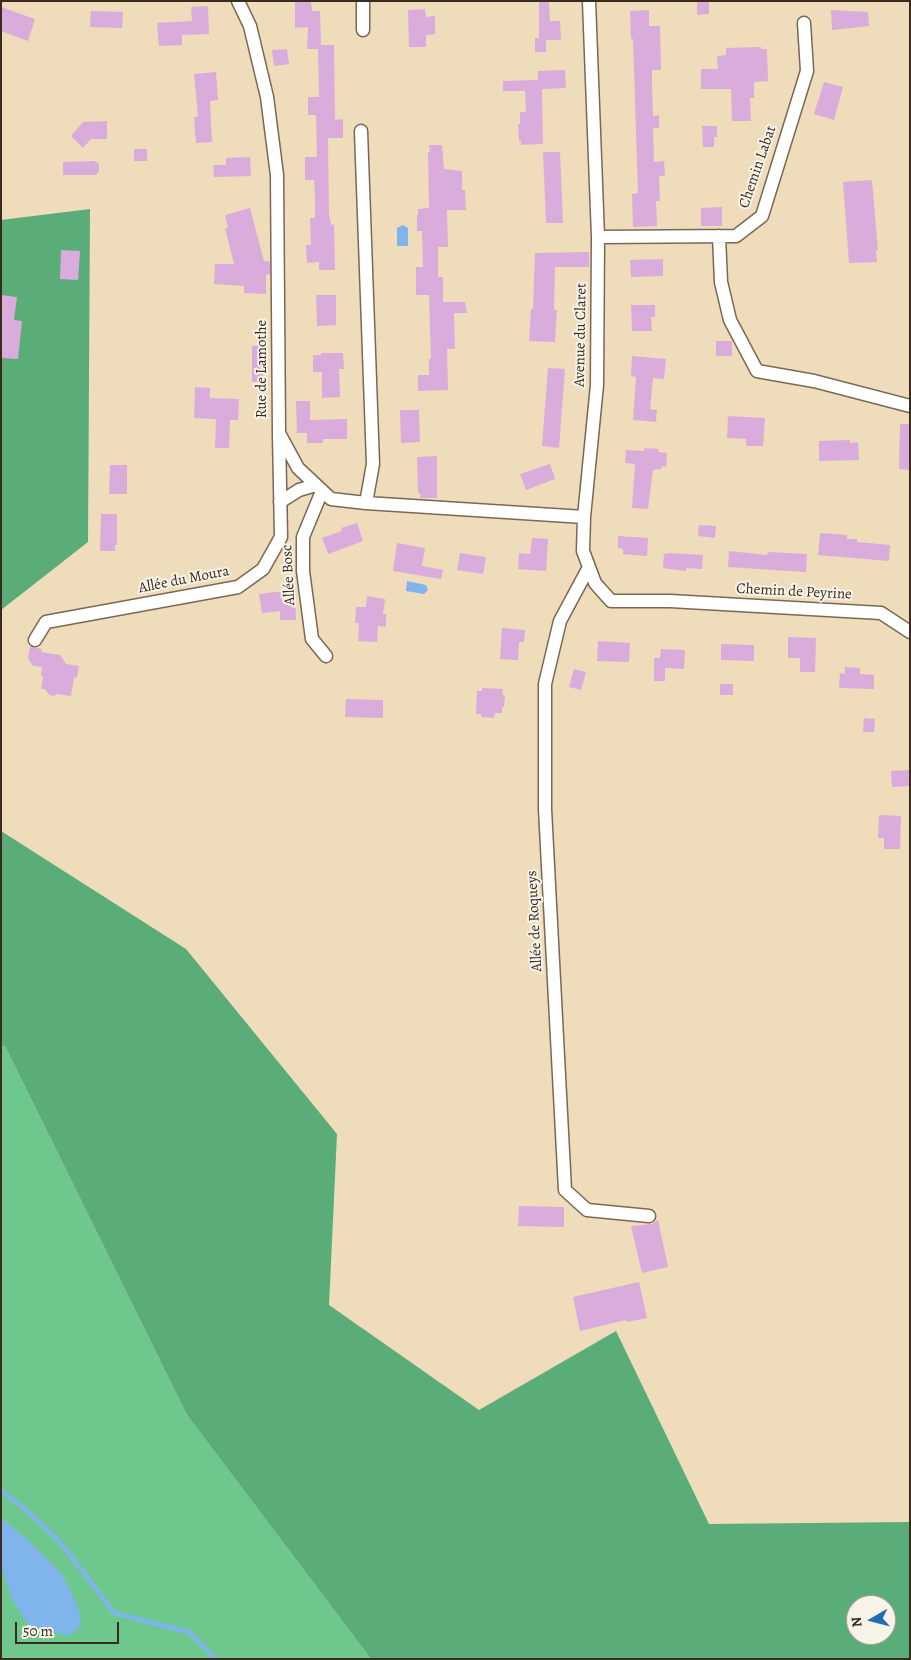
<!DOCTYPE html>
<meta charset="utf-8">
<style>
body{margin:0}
#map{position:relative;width:911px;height:1660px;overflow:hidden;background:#eedcba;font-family:Alegreya,serif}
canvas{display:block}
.frame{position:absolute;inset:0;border:2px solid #3b2a1e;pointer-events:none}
.north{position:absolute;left:846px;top:1595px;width:50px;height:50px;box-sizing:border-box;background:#f7f3e8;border:1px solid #aca397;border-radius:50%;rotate:262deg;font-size:14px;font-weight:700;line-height:20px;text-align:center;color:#3b2a1e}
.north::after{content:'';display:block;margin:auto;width:18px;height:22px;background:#1f6fb2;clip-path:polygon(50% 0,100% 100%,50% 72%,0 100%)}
.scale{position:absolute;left:15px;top:1622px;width:104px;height:22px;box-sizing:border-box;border:2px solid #3b2a1e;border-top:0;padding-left:6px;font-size:15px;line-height:18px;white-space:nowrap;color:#3b2a1e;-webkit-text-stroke:4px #f7f3e8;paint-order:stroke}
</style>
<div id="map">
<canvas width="911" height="1660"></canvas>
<div class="frame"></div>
<div class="north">N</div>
<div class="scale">50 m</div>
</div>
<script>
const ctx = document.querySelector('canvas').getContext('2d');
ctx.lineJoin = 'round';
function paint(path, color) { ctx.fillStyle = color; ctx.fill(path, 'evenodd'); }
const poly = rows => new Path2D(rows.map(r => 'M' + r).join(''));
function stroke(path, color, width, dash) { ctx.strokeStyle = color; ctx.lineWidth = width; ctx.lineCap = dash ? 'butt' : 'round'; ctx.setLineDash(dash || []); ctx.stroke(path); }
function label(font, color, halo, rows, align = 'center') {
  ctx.font = font + ' Alegreya,serif'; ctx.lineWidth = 4; ctx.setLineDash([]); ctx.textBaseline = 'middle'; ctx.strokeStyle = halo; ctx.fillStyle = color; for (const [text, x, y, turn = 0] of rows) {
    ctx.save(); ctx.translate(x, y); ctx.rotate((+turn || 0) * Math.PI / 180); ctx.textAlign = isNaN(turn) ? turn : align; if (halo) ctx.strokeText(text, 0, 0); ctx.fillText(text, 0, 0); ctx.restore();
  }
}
paint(poly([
 [1,1046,5,1046,187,1415,371,1659,1,1659]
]), '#6ec88e');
paint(poly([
 [90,209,88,542,1,610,1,220],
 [1,831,186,949,337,1134,329,1305,479,1410,616,1331,709,1524,910,1522,910,1659,371,1659,187,1415,5,1046,1,1046],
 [856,1605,886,1605,886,1635,856,1635]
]), '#5aac79');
paint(poly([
 [403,225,408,228,408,246,397,246,397,228],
 [407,581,426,585,428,590,424,594,406,591],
 [1,1518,28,1540,62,1574,79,1609,81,1625,69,1636,27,1624,12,1599,1,1564]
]), '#80b4ed');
stroke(poly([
 [1,1490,29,1513,58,1540,91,1582,114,1613,189,1632,216,1659]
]), '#80b4ed', 4.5);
paint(poly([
 [295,1,311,1,312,11,320,11,321,45,334,45,335,120,343,119,343,138,328,138,329,218,330,217,331,225,334,224,335,270,319,270,319,262,307,263,306,245,311,245,310,218,315,218,315,194,314,180,305,180,305,157,317,157,316,115,308,115,308,97,319,97,318,49,307,49,308,27,295,28],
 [539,1,549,1,550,21,560,21,561,40,546,40,546,52,535,52,535,38,539,38],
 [697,1,709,1,709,14,697,15],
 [208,6,209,34,182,35,182,45,159,46,157,23,192,21,191,7],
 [1,7,35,19,28,41,1,31],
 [425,9,426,17,435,16,435,34,426,35,426,47,409,47,408,10],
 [649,10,649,26,660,26,661,70,652,70,652,85,653,116,659,115,659,128,653,128,654,162,664,161,665,176,659,176,660,201,656,201,657,226,633,227,632,194,638,193,633,39,631,39,630,11],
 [831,10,868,12,869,26,832,30],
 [91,11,123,12,122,28,90,27],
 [761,47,761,49,767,49,768,81,754,82,754,98,750,98,751,121,732,121,731,89,701,89,701,69,718,69,717,56,726,55,726,48],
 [287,49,289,64,274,66,272,50],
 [565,70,566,88,542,89,543,144,521,145,521,141,519,141,518,124,520,124,520,112,526,112,525,91,503,91,503,81,538,80,538,71],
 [216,72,218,100,210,101,212,142,196,143,194,117,198,117,194,74],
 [824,82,843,87,834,120,814,114],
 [107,121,107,139,91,139,83,148,71,136,83,122],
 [702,126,717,126,717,137,714,137,714,147,703,147],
 [429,145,442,145,444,169,462,171,462,190,465,190,466,210,447,210,448,247,438,247,438,277,443,277,443,302,465,302,467,313,454,313,455,349,447,349,448,390,418,391,418,375,429,375,429,359,431,359,429,295,416,295,416,267,423,267,422,231,417,231,417,215,418,215,418,209,429,208,428,152,430,152],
 [134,149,147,149,147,161,134,161],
 [543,152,560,152,563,223,546,223],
 [250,157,251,176,214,177,213,165,226,165,226,158],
 [95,161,99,164,99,171,96,175,63,175,63,162],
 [872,180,878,250,876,250,877,262,849,263,843,182],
 [722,207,722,226,701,226,701,208],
 [250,208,264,261,270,262,270,275,266,274,266,294,244,293,244,286,214,284,215,264,234,264,225,228,228,228,225,215],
 [61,250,80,251,78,280,60,279],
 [589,252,589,267,555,267,554,310,557,310,555,342,529,341,531,309,533,309,535,253],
 [663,259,663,276,631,277,630,260],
 [1,295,17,297,14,320,22,321,18,359,1,358],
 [316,295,336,295,336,325,317,326],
 [631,305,655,305,655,317,651,317,652,331,632,331],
 [716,341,732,341,732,356,716,356],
 [252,346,262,346,263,382,252,382],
 [321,353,343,353,344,369,339,369,340,397,322,398,322,372,313,372,313,355,321,355],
 [632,356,666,359,664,379,653,378,650,409,657,410,656,422,633,420,636,377,631,376],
 [548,368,565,369,559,448,542,446],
 [195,387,210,388,210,398,239,399,238,420,230,420,229,448,215,448,216,419,194,418],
 [296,401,310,401,310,420,347,419,347,439,323,439,323,443,307,443,307,433,297,433],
 [400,410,419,410,420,442,401,443],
 [728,416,765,418,763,446,746,446,746,439,727,438],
 [900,424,910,424,910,470,899,469],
 [850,440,850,443,858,442,859,460,819,461,819,441],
 [644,448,659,449,659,452,667,453,666,467,662,466,661,469,653,470,648,509,632,508,635,464,625,463,626,450,644,451],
 [437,456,437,498,420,498,420,493,418,493,417,457],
 [550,464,555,479,526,490,520,474],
 [110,465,127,465,127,494,109,494],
 [101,514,117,514,117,545,115,545,115,551,100,551],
 [357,523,363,541,328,554,322,538,342,531,341,528],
 [699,525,716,526,715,538,698,536],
 [820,533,847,535,847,539,857,539,857,542,890,545,889,561,818,555],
 [618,536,648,538,647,556,623,554,623,549,618,548],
 [532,538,548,539,546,571,518,569,519,553,530,554],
 [397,543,425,548,422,566,443,570,441,579,393,571],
 [729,551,767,555,768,552,807,554,806,572,728,567],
 [460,553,486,557,483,574,457,570],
 [670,553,703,555,702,569,686,568,686,571,663,568,664,554],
 [295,590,296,620,280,620,280,611,262,613,259,594],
 [367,596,385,599,383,614,386,614,386,627,378,626,377,642,358,641,359,623,355,623,356,607,366,607],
 [502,628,525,630,524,642,519,642,518,660,500,659],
 [788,637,816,638,815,672,800,672,800,658,788,658],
 [598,641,630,643,629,662,597,661],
 [721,644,754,645,754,661,721,660],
 [30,647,42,649,41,652,60,655,66,664,79,666,77,678,74,677,71,696,57,694,54,696,49,695,45,689,41,689,43,677,41,676,42,667,33,666,28,658],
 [661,649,685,650,684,669,665,668,665,681,654,681,654,658,660,658],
 [845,667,860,668,860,674,874,675,874,689,839,688,840,673,845,674],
 [574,669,586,672,581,690,569,687],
 [720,684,733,684,733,695,720,695],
 [482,688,503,689,502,695,505,695,504,707,502,707,502,713,495,713,494,718,481,717,481,714,476,714,477,691,482,691],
 [346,699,383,700,383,718,345,717],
 [864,718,875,719,874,732,863,732],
 [910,770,910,786,892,787,891,771],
 [879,815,901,816,900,849,884,849,884,838,878,838],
 [519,1206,564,1207,564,1227,518,1226],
 [658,1220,668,1267,642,1273,631,1226,652,1224],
 [639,1282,647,1318,627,1322,626,1320,580,1331,573,1297]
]), '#daacdb');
const street = poly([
 [238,1,250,26,267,97,277,175,279,433,298,468,331,499,366,503,584,517],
 [363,1,363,30],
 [589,1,598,237,597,385,584,517,583,551,595,583,611,601,670,601,881,613,910,632],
 [361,131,373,464,366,503],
 [719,236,721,282,730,320,757,371,814,381,910,406],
 [598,237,736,236,762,216,807,71,804,23],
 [322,491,303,537,303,571,312,639,326,656],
 [280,502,299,490,316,485],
 [589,567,560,621,545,684,545,809,565,1190,587,1210,649,1216],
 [35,640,46,622,238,587,263,569,281,537,279,435]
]);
stroke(street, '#7a6855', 15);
stroke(street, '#fff', 12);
label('15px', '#3b2a1e', '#f7f3e8', [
 ["Chemin Labat",758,167,-71],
 ["Avenue du Claret",581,335,-89],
 ["Rue de Lamothe",262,369,-90],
 ["Allée Bosc",289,575,-93],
 ["Allée du Moura",184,580,-11],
 ["Chemin de Peyrine",794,592,3],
 ["Allée de Roqueys",535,921,-93]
]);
</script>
